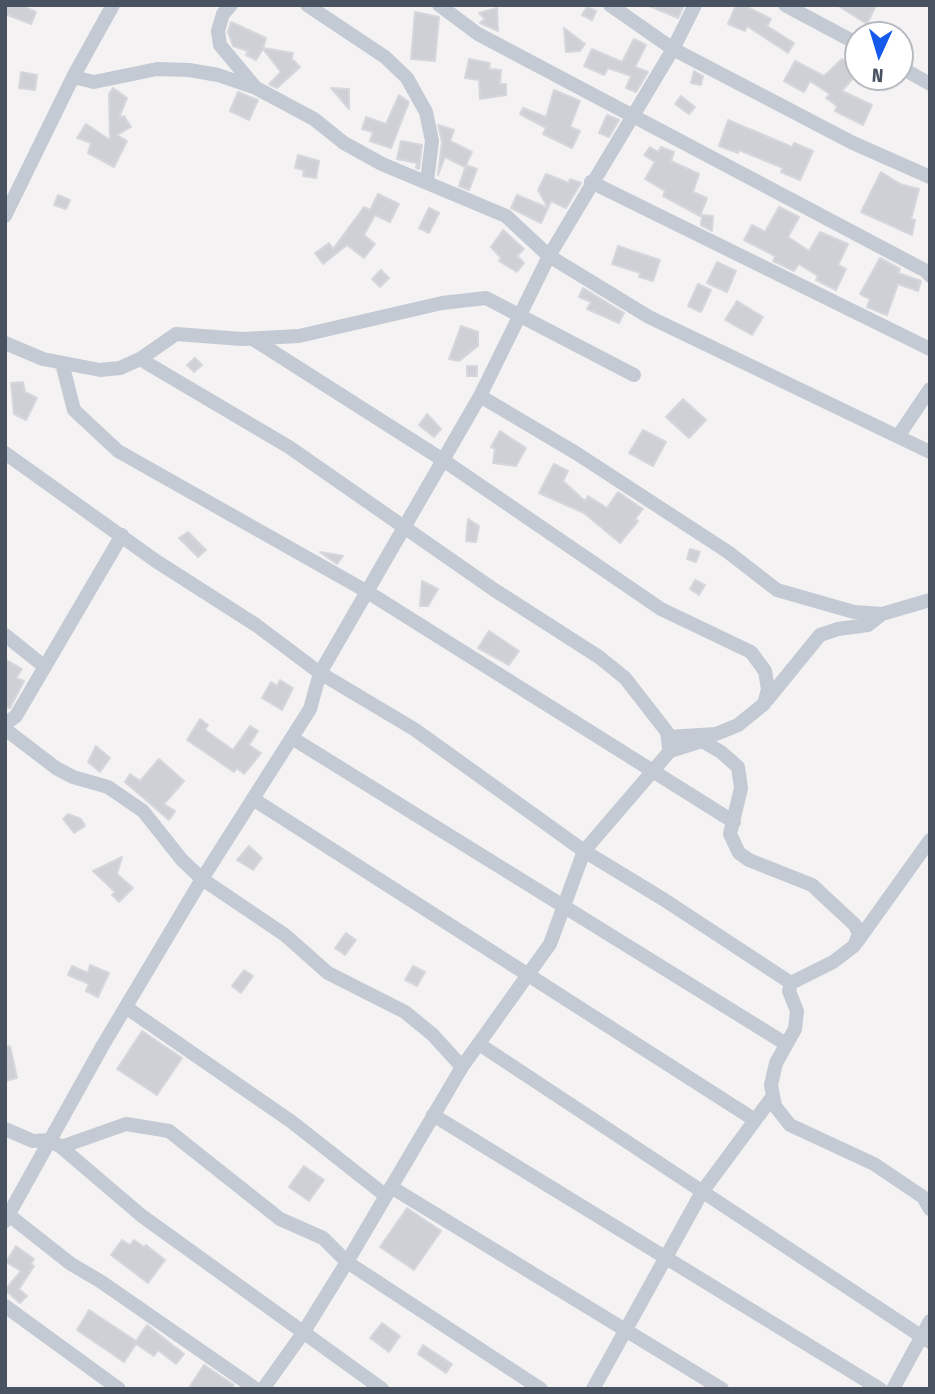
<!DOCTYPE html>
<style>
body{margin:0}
#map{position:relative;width:935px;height:1394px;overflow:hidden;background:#f4f2f2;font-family:"Fira Sans Condensed",sans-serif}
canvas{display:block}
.frame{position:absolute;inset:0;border:7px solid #495260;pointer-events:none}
.north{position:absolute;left:844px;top:21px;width:70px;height:70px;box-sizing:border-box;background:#fff;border:2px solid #b6babf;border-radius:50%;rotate:184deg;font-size:19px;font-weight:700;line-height:28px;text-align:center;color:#495260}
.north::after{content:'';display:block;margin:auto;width:24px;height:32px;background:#1559ec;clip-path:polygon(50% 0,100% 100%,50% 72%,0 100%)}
</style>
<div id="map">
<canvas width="935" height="1394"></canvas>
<div class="frame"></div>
<div class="north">N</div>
</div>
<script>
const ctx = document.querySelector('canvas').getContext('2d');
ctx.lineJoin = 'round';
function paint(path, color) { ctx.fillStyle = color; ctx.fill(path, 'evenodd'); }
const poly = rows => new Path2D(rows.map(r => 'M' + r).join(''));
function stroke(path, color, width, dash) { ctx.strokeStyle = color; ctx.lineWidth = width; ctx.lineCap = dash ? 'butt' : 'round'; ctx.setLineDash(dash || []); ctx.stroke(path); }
const building = poly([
 [5,5,20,5,36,12,31,24,5,14,5,5],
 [647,5,684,5,678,18,647,5],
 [736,5,743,5,771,19,767,26,794,43,788,53,747,26,745,31,728,24,736,5],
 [837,5,876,5,867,24,837,5],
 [587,7,596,11,592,20,582,15,587,7],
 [497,8,498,31,480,23,485,19,479,13,497,8],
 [415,12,439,17,435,61,411,59,415,12],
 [231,22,266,38,263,48,293,53,291,62,293,60,300,67,277,88,269,84,281,72,263,49,256,60,246,55,248,51,233,46,228,32,231,22],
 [564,28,585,44,580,51,566,52,564,28],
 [634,39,646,45,635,67,648,72,636,92,626,88,631,76,608,68,604,75,584,66,592,49,622,62,634,39],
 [469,59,490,63,489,69,501,70,500,84,506,84,506,95,480,99,479,80,465,78,469,59],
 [842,59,858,72,842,91,872,105,863,125,835,111,837,106,826,98,830,94,810,81,804,92,784,81,795,61,824,76,842,59],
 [694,71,703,76,701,85,691,83,694,71],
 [21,72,37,75,35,90,19,88,21,72],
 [113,88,127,98,119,118,124,116,131,127,117,135,127,141,114,167,88,153,91,143,77,138,86,124,110,140,109,94,113,88],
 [331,88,349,89,349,109,331,88],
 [554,90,580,101,570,127,580,131,572,148,543,134,546,128,520,114,523,108,546,117,554,90],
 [238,92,258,100,249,120,230,111,238,92],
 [399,95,409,102,391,148,370,141,373,132,362,129,366,117,386,124,399,95],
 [681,96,695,107,689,114,675,104,681,96],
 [607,115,619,120,609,137,599,133,607,115],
 [728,120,792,147,794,143,813,151,800,180,781,172,783,168,739,150,738,153,719,146,728,120],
 [438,125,454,130,450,141,472,152,465,167,445,157,438,175,442,142,438,125],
 [401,141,422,145,419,169,416,168,417,163,397,159,401,141],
 [650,147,658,152,661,147,674,152,671,161,699,174,693,192,707,198,700,216,663,196,665,191,645,179,655,162,644,155,650,147],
 [298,155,319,161,316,178,303,176,304,170,295,168,298,155],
 [466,165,477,169,469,190,459,186,466,165],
 [881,172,900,184,919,189,911,219,915,220,912,235,861,212,881,172],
 [546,174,569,183,570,179,581,183,566,208,551,201,548,208,538,190,546,174],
 [378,194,399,204,390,222,375,215,364,235,375,244,364,258,347,245,323,264,315,253,329,243,333,249,364,207,370,210,378,194],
 [58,195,70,200,66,209,54,205,58,195],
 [517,195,548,208,541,223,511,208,517,195],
 [779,207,799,217,788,237,809,251,820,232,848,244,838,265,846,269,836,290,816,280,818,276,799,264,794,271,773,261,775,256,744,240,752,225,765,232,779,207],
 [429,208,439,213,429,233,419,228,429,208],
 [702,215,713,216,712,231,701,225,702,215],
 [503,230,524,249,517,256,524,263,517,272,499,261,501,258,491,247,503,230],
 [618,246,660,260,653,281,639,277,640,273,612,264,618,246],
 [880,258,900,269,898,273,921,281,918,291,898,284,887,315,867,307,870,299,860,294,880,258],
 [717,262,736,271,727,292,707,283,717,262],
 [381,270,389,278,380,287,372,279,381,270],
 [698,284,711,290,701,312,688,306,698,284],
 [583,288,624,313,619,323,587,309,591,302,579,297,583,288],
 [737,301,763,317,752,335,725,320,737,301],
 [461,326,478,332,478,346,459,361,449,359,461,326],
 [195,358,202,365,194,372,187,365,195,358],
 [467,366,477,366,477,376,467,376,467,366],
 [23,382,25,392,37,398,26,420,14,414,11,383,23,382],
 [683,399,706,420,689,438,666,417,683,399],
 [427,414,441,429,434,437,419,425,427,414],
 [643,430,666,442,653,466,629,453,643,430],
 [500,431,526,448,516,466,493,463,495,449,491,447,500,431],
 [554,464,568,471,563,481,585,501,588,496,607,508,618,492,643,509,635,519,638,521,620,543,584,513,539,493,554,464],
 [468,519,479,526,476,542,466,541,468,519],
 [188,532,206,550,198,557,179,538,188,532],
 [690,549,700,552,696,562,687,559,690,549],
 [320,552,343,556,337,564,320,552],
 [695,580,705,585,699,595,690,589,695,580],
 [422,581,438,589,428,606,420,606,422,581],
 [489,631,519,651,509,665,478,648,489,631],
 [5,659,22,669,16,678,24,681,10,708,5,707,5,659],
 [280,680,293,688,282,710,262,698,271,682,277,686,280,680],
 [200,719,208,725,205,730,233,750,250,726,258,731,249,745,261,753,244,774,237,768,234,772,187,740,200,719],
 [96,746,110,758,100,772,88,762,96,746],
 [159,759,184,781,164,804,175,811,169,820,125,782,130,774,140,781,159,759],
 [68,814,81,819,85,826,74,833,63,819,68,814],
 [249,846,262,858,253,870,237,860,249,846],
 [122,857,117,874,133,888,119,902,112,895,115,892,93,871,122,857],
 [346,933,356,940,345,955,335,948,346,933],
 [90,965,109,973,98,997,86,991,89,984,68,975,72,966,88,973,90,965],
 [413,966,425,972,417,986,405,980,413,966],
 [244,970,253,976,241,993,232,986,244,970],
 [142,1031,182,1058,157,1095,117,1069,142,1031],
 [10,1046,17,1078,5,1081,5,1047,10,1046],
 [304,1166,324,1180,309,1201,289,1187,304,1166],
 [407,1208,441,1231,414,1270,380,1247,407,1208],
 [122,1240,130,1245,134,1240,144,1247,146,1245,165,1260,148,1283,111,1255,122,1240],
 [16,1246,34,1259,31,1264,34,1266,19,1289,27,1296,20,1303,5,1290,21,1271,6,1262,16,1246],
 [89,1310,136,1341,147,1325,184,1354,176,1364,158,1350,154,1356,136,1344,124,1362,77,1330,89,1310],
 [382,1323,400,1336,389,1352,370,1338,382,1323],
 [423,1345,452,1364,446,1373,418,1354,423,1345],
 [204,1365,234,1385,231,1389,188,1389,204,1365]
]);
paint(building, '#ced0d6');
stroke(building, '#d6d7dd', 2);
stroke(poly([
 [231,5,223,14,218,31,220,45,255,87],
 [307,5,385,57,407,78,426,112,432,141,427,181],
 [439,5,478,34,926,271,930,276],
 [610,5,673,49,853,143,930,177],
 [785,5,858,44],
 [900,67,930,84],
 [73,77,94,82,157,69,189,70,218,75,256,88,314,119,344,143,382,164,506,216,549,256,649,317,930,452],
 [591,182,930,349],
 [5,216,73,77,113,5],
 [253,339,443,460,661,609,751,652,765,671,768,689,764,704,738,725,716,734,668,737],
 [5,343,43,359,100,370,120,368,140,359,176,334,242,339,299,336,442,303,486,298,634,375],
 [140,359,289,447,493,589,599,657,625,678,667,732,669,747],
 [62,363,74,410,118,451,366,591,734,822],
 [480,396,576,453,728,552,777,590,854,612,882,614,930,600],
 [899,435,930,389],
 [5,453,156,561,256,625,320,673,414,729,584,851,670,751,702,741,721,752,738,767,741,788,730,834,739,853,749,860,812,885,855,925,859,934,854,946,833,962,791,983,663,899,584,851,550,944,462,1067,347,1262,323,1238,280,1219,169,1131,126,1124,61,1147],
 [5,635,45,667],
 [767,700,820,635,838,629,868,625,882,614],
 [5,724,16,716,122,535],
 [5,729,56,768,73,777,108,787,143,811,182,860,202,879,285,935,328,973,405,1012,433,1035,462,1067],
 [292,738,786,1044],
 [253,799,755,1120],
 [857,942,930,840],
 [791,983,789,991,797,1011,795,1029,776,1063,771,1085,775,1106,790,1125,874,1164,923,1197,930,1209],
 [127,1008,292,1122,386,1196],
 [479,1044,930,1342],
 [433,1115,880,1389],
 [5,1129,33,1141,50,1140,61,1147,142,1216,382,1389],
 [391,1187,722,1389],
 [5,1212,71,1264,100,1281,256,1389],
 [5,1221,103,1045,202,879,310,709,320,673,480,396,549,256,673,49,695,5],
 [5,1306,119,1389],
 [263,1389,303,1333,347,1262,541,1389],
 [593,1389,702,1192,773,1096],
 [893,1389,930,1321]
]), '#c3cad4', 14);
</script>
